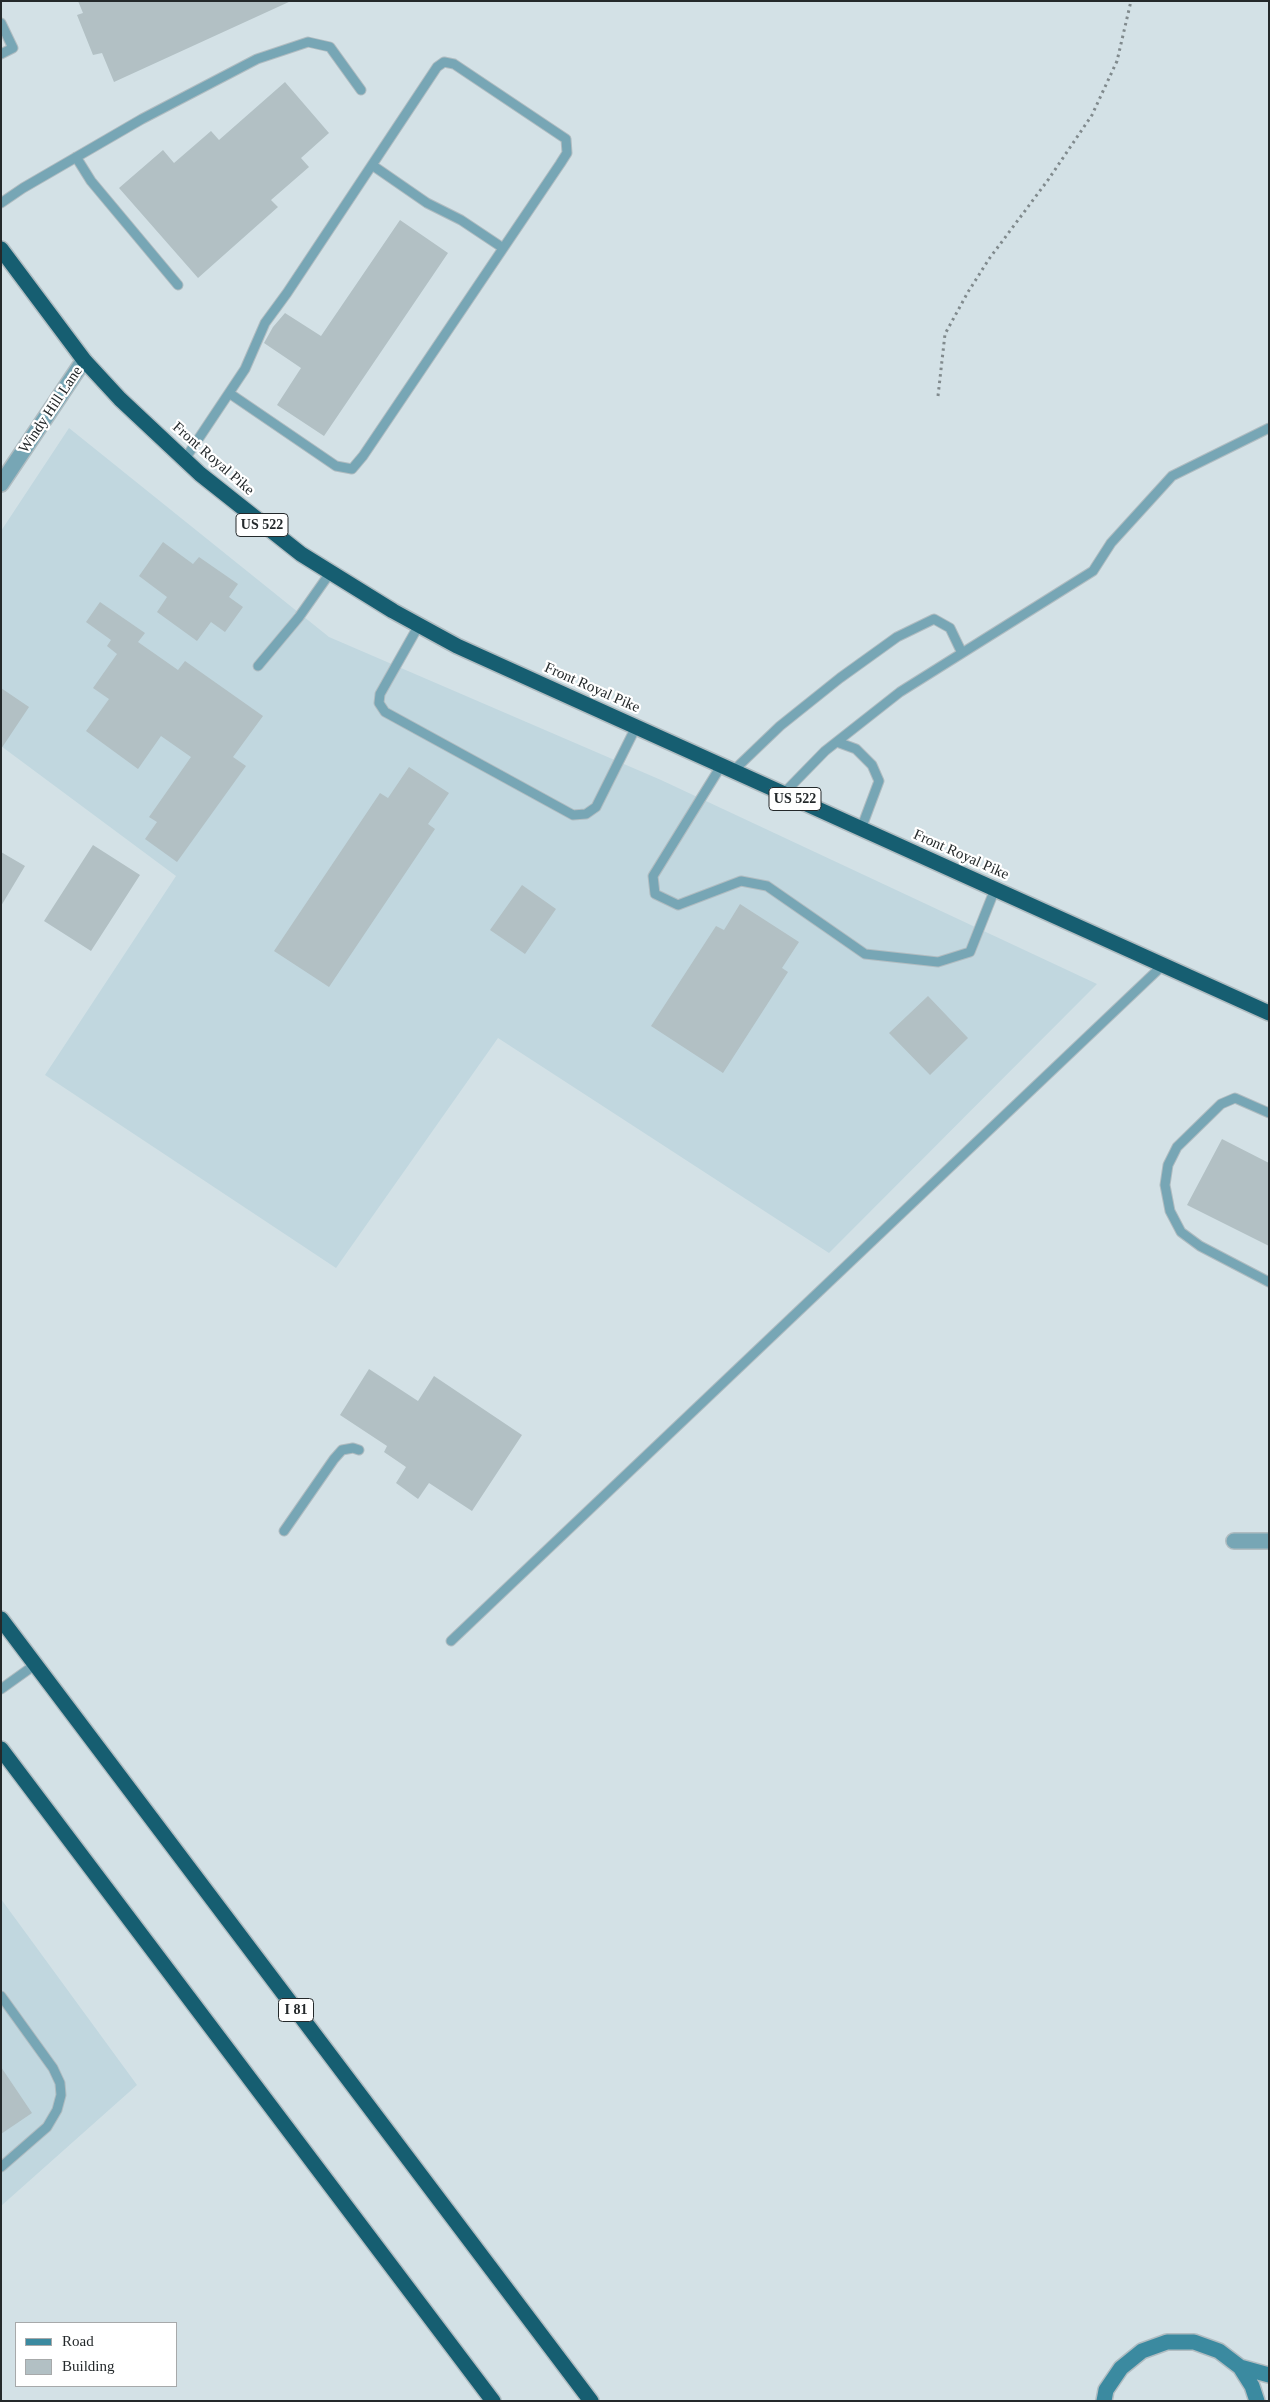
<!DOCTYPE html>
<style>
body{margin:0}
#map{position:relative;width:1270px;height:2402px;overflow:hidden;background:#d3e1e6;font-family:Georgia,serif}
canvas{display:block}
.frame{position:absolute;inset:0;border:2px solid #24292b;pointer-events:none}
.legend{position:absolute;left:15px;top:2322px;width:162px;height:65px;box-sizing:border-box;background:#fff;border:1px solid #a7a9aa;margin:0;padding:6px 9px;list-style:none;font-size:15px;color:#24292b}
.legend li{display:flex;align-items:center;gap:10px;height:25px}
.legend b{width:25px;border:1px solid #a7a9aa}
</style>
<div id="map">
<canvas width="1270" height="2402"></canvas>
<div class="frame"></div>
<ul class="legend">
<li><b style="height:6px;background:#3b8aa0"></b>Road</li>
<li><b style="height:14px;background:#b2c0c4"></b>Building</li>
</ul>
</div>
<script>
const ctx = document.querySelector('canvas').getContext('2d');
ctx.lineJoin = 'round';
function paint(path, color) { ctx.fillStyle = color; ctx.fill(path, 'evenodd'); }
const poly = rows => new Path2D(rows.map(r => 'M' + r).join(''));
function stroke(path, color, width, dash) { ctx.strokeStyle = color; ctx.lineWidth = width; ctx.lineCap = dash ? 'butt' : 'round'; ctx.setLineDash(dash || []); ctx.stroke(path); }
function label(font, color, halo, rows, align = 'center') {
  ctx.font = font + ' Georgia,serif'; ctx.lineWidth = 4.5; ctx.setLineDash([]); ctx.textBaseline = 'middle'; ctx.strokeStyle = halo; ctx.fillStyle = color; for (const [text, x, y, turn = 0] of rows) {
    ctx.save(); ctx.translate(x, y); ctx.rotate((+turn || 0) * Math.PI / 180); ctx.textAlign = isNaN(turn) ? turn : align; if (halo) ctx.strokeText(text, 0, 0); ctx.fillText(text, 0, 0); ctx.restore();
  }
}
paint(poly([
 [69,428,329,637,661,780,1097,984,829,1253,498,1038,336,1268,45,1075,176,876,1,746,1,531],
 [1,1899,137,2085,1,2206]
]), '#c1d7df');
paint(poly([
 [78,1,291,1,114,82,102,53,93,55,77,15,83,13],
 [285,82,329,133,301,158,309,167,271,200,278,207,198,278,119,188,163,150,174,163,211,131,219,140],
 [400,220,448,253,324,436,277,405,301,368,264,343,273,327,285,313,321,336],
 [163,542,193,564,199,557,238,584,229,597,243,607,225,632,211,622,197,641,157,612,167,597,139,576],
 [100,602,145,633,138,642,178,670,185,661,263,716,233,757,246,766,177,862,145,839,157,822,149,817,191,757,161,736,138,769,86,731,109,699,93,688,117,654,107,646,111,640,86,622],
 [1,688,29,707,1,749],
 [409,767,449,793,428,824,435,829,329,987,274,951,380,793,388,798],
 [93,845,140,875,91,951,44,921],
 [1,852,25,866,1,906],
 [522,885,556,909,525,954,490,930],
 [740,904,799,942,782,968,788,972,723,1073,651,1026,716,926,724,930],
 [928,996,968,1038,930,1075,889,1033],
 [1222,1139,1269,1163,1269,1246,1187,1205],
 [369,1369,418,1401,434,1376,522,1435,472,1511,429,1483,418,1499,396,1483,406,1467,384,1452,387,1446,340,1415],
 [1,2067,32,2113,1,2134]
]), '#b2c0c4');
const lane = poly([
 [1,23,13,48,1,54],
 [76,157,91,181,178,285],
 [372,165,427,203,461,220,503,248],
 [1,203,23,188,142,119,257,59,308,42,330,47,361,90],
 [185,459,245,369,265,323,287,293,437,67,444,62,454,64,566,139,567,153,560,164,363,456,352,469,336,466,229,393],
 [419,625,380,694,379,703,385,712,573,815,586,814,596,807,636,727],
 [258,666,299,617,330,573],
 [837,742,856,749,872,765,879,781,861,829],
 [721,766,653,876,655,894,678,905,741,881,767,886,865,954,938,962,970,952,995,889],
 [733,771,780,726,840,678,897,637,934,619,950,628,962,653],
 [783,794,825,751,900,692,1093,571,1111,543,1172,476,1269,428],
 [1269,1113,1235,1098,1221,1104,1177,1147,1168,1165,1165,1185,1170,1211,1181,1232,1200,1246,1269,1282],
 [284,1531,334,1459,342,1450,353,1448,359,1450],
 [451,1641,1163,965],
 [1,1689,36,1664],
 [1,1996,53,2068,60,2083,61,2095,57,2110,47,2127,1,2167]
]);
const street = poly([
 [1,484,84,360],
 [1234,1541,1269,1541]
]);
const secondary = poly([
 [1240,2367,1269,2375],
 [1104,2401,1106,2390,1121,2368,1142,2351,1167,2342,1194,2342,1219,2351,1240,2367,1252,2386,1257,2401]
]);
const highway = poly([
 [1,249,84,360,120,399,200,474,301,554,393,611,457,646,1269,1013],
 [1,1619,591,2401],
 [1,1749,493,2401]
]);
stroke(lane, '#b0bcc1', 11);
stroke(street, '#b0bcc1', 18);
stroke(secondary, '#b0bcc1', 18);
stroke(highway, '#b0bcc1', 18);
stroke(poly([
 [938,396,945,334,968,292,989,259,1048,180,1092,115,1117,61,1131,1]
]), '#808a8d', 3, [2.5, 4]);
stroke(lane, '#77a6b5', 9);
stroke(street, '#77a6b5', 15);
stroke(secondary, '#3b8aa0', 15);
stroke(highway, '#165e71', 15);
for (const [x, y, w] of [
 [262,525,52],
 [795,799,52],
 [296,2010,35]
]) { const box = new Path2D(); box.roundRect(x - w / 2, y - 11.5, w, 23, 4); ctx.fillStyle = '#fff'; ctx.fill(box); stroke(box, '#24292b', 1); }
label('bold 14px', '#24292b', null, [
 ["US 522",262,525],
 ["US 522",795,799],
 ["I 81",296,2010]
]);
label('15px', '#24292b', '#fff', [
 ["Windy Hill Lane",51,410,-56],
 ["Front Royal Pike",213,459,41],
 ["Front Royal Pike",592,688,24],
 ["Front Royal Pike",961,855,24]
]);
</script>
